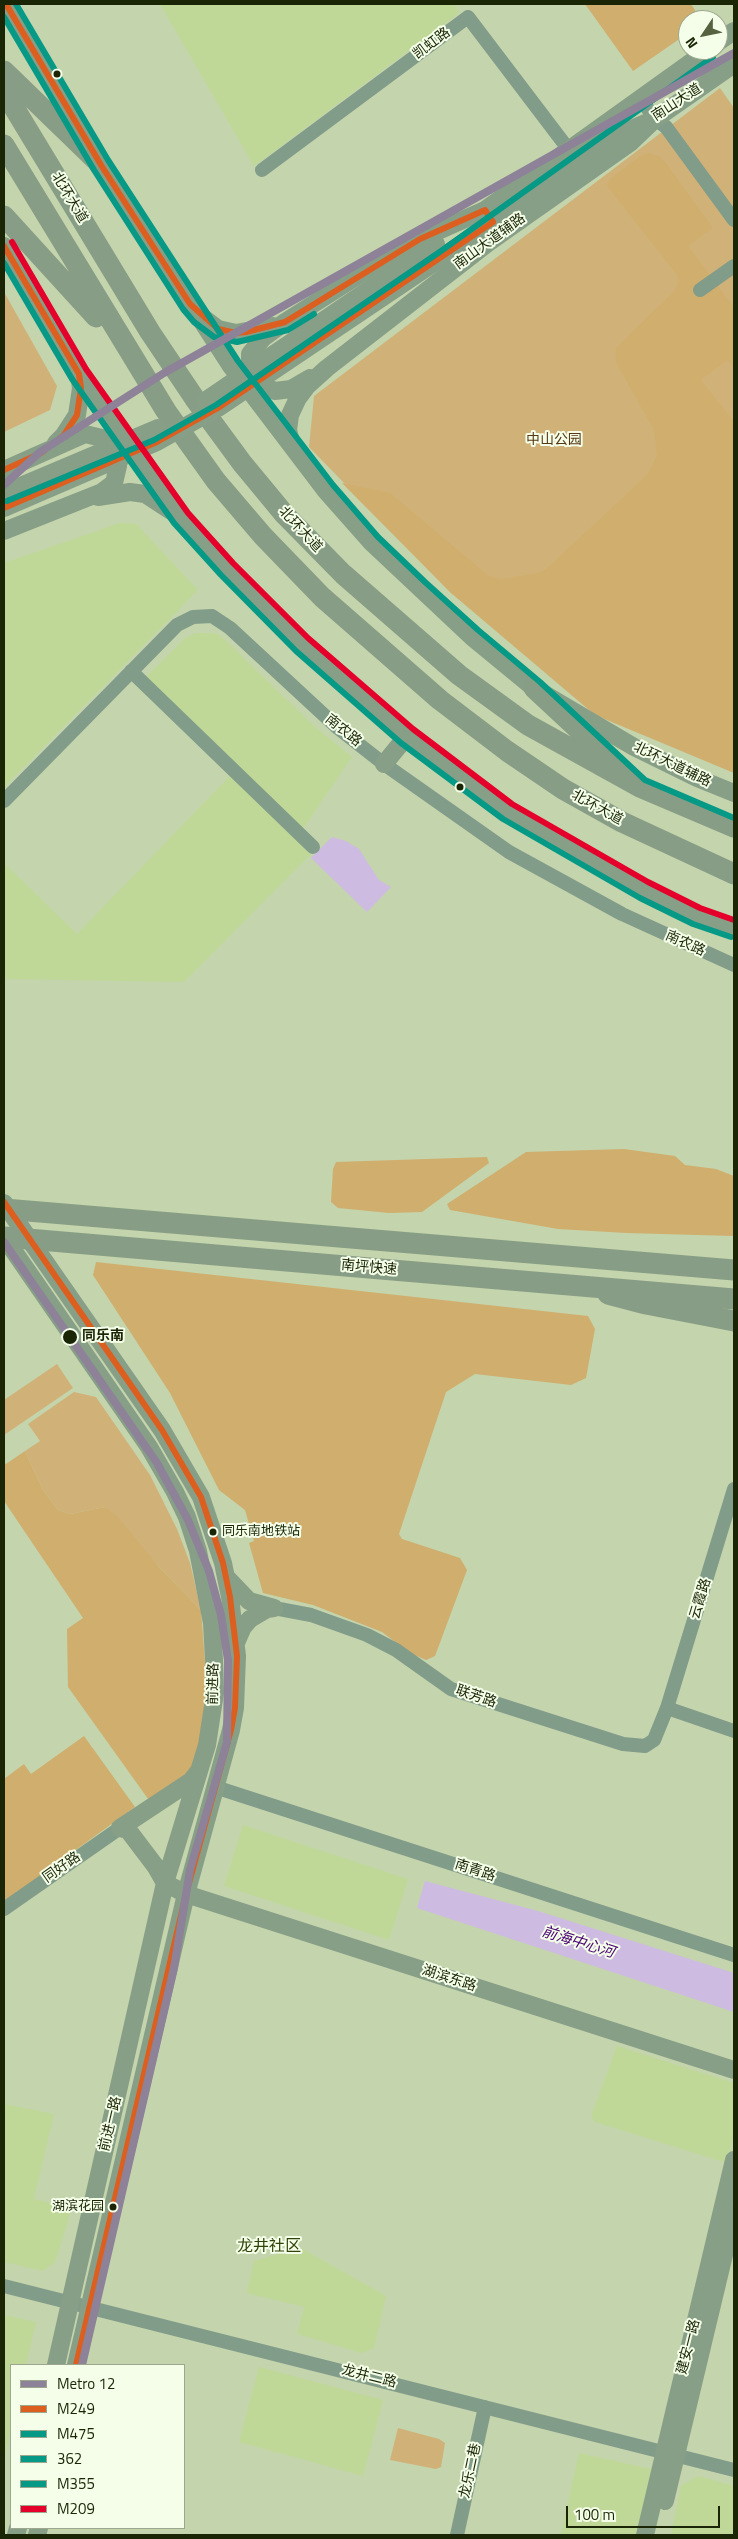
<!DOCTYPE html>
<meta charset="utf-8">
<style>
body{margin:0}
#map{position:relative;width:738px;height:2539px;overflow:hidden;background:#c4d4ac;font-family:"Titillium Web",sans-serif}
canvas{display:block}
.frame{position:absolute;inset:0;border:5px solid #1a2506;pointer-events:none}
.legend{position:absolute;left:10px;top:2364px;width:175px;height:165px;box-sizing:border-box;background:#f4fee8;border:1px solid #9da78e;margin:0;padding:6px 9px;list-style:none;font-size:15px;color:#1a2506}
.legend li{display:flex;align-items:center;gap:10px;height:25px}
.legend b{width:25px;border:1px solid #9da78e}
.north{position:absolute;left:678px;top:10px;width:50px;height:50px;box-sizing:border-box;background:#f4fee8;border:1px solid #9da78e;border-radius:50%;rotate:236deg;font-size:14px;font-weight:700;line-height:20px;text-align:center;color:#1a2506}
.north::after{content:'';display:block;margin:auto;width:18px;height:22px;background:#566240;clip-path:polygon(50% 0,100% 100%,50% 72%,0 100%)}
.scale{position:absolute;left:566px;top:2506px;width:154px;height:22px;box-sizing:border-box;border:2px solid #1a2506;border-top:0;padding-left:6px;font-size:15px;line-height:18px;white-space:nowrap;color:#1a2506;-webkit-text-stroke:4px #f4fee8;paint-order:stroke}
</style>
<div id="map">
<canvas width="738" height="2539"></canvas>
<div class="frame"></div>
<ul class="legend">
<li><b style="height:6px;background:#8d8298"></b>Metro 12</li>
<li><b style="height:6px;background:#dc5f1f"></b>M249</li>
<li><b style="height:6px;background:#059986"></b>M475</li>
<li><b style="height:6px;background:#059986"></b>362</li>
<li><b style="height:6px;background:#059986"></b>M355</li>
<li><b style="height:6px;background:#e4002b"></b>M209</li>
</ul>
<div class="north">N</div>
<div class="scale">100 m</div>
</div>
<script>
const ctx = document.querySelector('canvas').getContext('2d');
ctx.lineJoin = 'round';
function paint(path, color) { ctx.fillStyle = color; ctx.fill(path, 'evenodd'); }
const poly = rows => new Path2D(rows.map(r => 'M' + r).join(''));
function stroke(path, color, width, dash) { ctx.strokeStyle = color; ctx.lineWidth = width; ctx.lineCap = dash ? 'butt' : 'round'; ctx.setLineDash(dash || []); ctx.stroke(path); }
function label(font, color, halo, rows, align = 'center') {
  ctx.font = font + ' "Titillium Web","Noto Sans SC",sans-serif'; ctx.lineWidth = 4; ctx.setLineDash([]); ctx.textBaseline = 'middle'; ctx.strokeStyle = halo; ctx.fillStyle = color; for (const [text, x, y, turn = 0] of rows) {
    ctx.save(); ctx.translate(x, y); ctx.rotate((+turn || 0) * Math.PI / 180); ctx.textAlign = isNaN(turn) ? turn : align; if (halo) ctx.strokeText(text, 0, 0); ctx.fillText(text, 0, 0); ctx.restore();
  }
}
paint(poly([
 [160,4,455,4,459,13,254,166],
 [120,523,136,524,198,590,4,787,4,563],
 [196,633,215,633,223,638,314,726,352,757,302,830,145,678,185,638],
 [231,775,312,853,184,982,4,979,4,863,77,934],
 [243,1825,408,1879,389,1940,224,1886],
 [617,2046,734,2083,734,2132,727,2163,595,2122,591,2116],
 [4,2104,54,2114,34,2199,72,2208,55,2262,43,2271,4,2262],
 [301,2248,386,2296,374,2348,362,2353,297,2334,304,2307,247,2293,254,2261],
 [4,2315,36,2322,26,2365,11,2365,11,2427,4,2459],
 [259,2367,383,2400,363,2476,239,2442],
 [579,2453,651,2469,637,2535,561,2535],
 [698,2476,734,2486,734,2535,671,2535,681,2486]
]), '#bfd898');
paint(poly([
 [720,88,734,108,734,773,451,593,309,447,314,396],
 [4,292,57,386,50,410,4,432],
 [57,1364,73,1388,4,1435,4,1400],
 [74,1392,96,1397,150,1475,177,1529,190,1563,201,1610,159,1567,105,1507,70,1514,58,1510,43,1490,25,1451,40,1441,28,1424],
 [398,2428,439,2439,445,2443,441,2467,436,2469,390,2460]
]), '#d0b278');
paint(poly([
 [585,4,691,4,701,20,688,20,688,33,633,71],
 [649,153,660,157,666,163,713,228,688,246,734,307,734,369,727,360,701,380,734,422,734,773,595,715,451,593,342,483,390,493,489,576,501,579,538,573,546,569,646,476,657,456,654,430,618,366,615,357,616,348,675,290,679,281,677,275,607,186,610,179,640,156],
 [624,1149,675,1156,685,1165,716,1169,734,1176,734,1236,626,1233,558,1229,450,1210,447,1204,526,1152],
 [487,1157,489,1163,422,1212,389,1213,338,1208,331,1202,333,1169,336,1162],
 [96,1262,588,1316,595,1329,586,1378,571,1385,475,1374,446,1392,399,1534,402,1539,460,1558,467,1570,435,1656,426,1660,410,1653,382,1632,313,1605,263,1593,249,1543,254,1541,245,1510,219,1490,170,1393,93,1275],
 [25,1451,43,1490,58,1510,70,1514,105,1507,117,1516,159,1567,201,1610,208,1700,195,1768,151,1803,68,1687,67,1629,83,1618,4,1501,4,1462,6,1464],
 [84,1736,135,1807,4,1902,4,1779,24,1764,31,1774]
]), '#d0ae6d');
paint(poly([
 [332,837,346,841,359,849,379,880,391,887,367,912,311,858],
 [425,1881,538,1911,734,1973,734,2012,417,1908]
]), '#cebbe2');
stroke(poly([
 [641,99,655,119,666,127,734,220],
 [262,170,468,17,569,150],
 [700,290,734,266],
 [131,671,313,847],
 [4,801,177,625,193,617,212,616,230,628,338,728,384,764,509,852,622,914,734,965],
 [274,1608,311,1615,367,1635,396,1650,451,1689,623,1744,645,1746,654,1740,667,1708,734,1489],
 [667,1708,734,1731],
 [215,1787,734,1955],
 [4,1909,120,1828],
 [4,2286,734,2470],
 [457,2535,485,2407]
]), '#829c8a', 14);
stroke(poly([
 [6,4,101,165,231,366,326,491,372,543,472,637,534,688,634,747,697,778,734,793],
 [718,42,734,31],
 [475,217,708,50],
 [4,246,79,374,181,518,227,569,302,644,407,736,507,811,644,890,697,916,734,929],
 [444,256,622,133,655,119,734,64],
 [202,317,218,329,236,333,273,326],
 [310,378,291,389,275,391,261,385,250,370,250,354,263,338,285,322,392,254,420,239,485,210],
 [56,443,64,435,77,415,81,388,79,374],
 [292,446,288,430,290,415,298,398,307,386,327,368,488,243,630,143,655,119],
 [4,470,85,434,102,438,109,444,118,466,114,483,102,492,4,531],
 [98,497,130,492,145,494,171,511],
 [384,764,407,736],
 [4,1203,162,1430,201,1497,223,1563,230,1597,237,1656,235,1708,231,1730,186,1894,76,2365],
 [4,1237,149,1447,175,1492,187,1517,198,1551,212,1623,214,1659,215,1693,207,1745,165,1883,56,2365],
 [228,1579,249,1601,274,1608],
 [236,1643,243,1627,250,1619,267,1609,274,1608],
 [120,1828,128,1830,156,1867,165,1883,186,1894,734,2070],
 [120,1828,191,1781,198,1772],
 [665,2501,734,2213],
 [16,2535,18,2528],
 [37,2535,39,2528],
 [645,2535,734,2160]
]), '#889f87', 18);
stroke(poly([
 [4,71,101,165],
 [4,91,150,332,195,399,242,463,285,515,343,574,459,675,528,725,640,787,734,827],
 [4,145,166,411,216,481,263,536,322,597,440,700,507,751,563,789,622,822,734,874],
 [4,216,96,317],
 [534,688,620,768],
 [608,1294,646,1304,734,1321]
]), '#889d85', 21);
stroke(poly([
 [205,401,436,244],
 [4,493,158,428],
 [4,508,157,442,218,408,444,256]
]), '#889f87', 18);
stroke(poly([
 [4,1209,734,1270],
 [4,1237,734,1299]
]), '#889d85', 21);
stroke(poly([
 [4,246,79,374,81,388,77,415,64,435,41,453,4,470],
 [4,508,157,442,218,408,493,222,485,210,420,239,285,322,246,332,236,333,218,329,190,304,101,165,6,4],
 [4,1202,162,1430,201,1497,223,1563,230,1597,237,1656,235,1708,231,1730,186,1894,76,2365]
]), '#dc5f1f', 6);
stroke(poly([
 [4,17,94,170,183,309,194,322,214,337,237,342,288,330,314,314],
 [7,501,154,440,216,405,441,251,713,57]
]), '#059986', 6);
stroke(poly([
 [16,4,108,160,238,361,333,485,378,537,425,582,478,630,540,682,645,780,734,818]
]), '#059986', 6);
stroke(poly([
 [4,263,72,379,174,523,221,575,296,651,401,743,503,819,640,898,693,924,731,937]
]), '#059986', 6);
stroke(poly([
 [12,242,86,369,188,513,233,563,308,638,413,729,512,804,648,882,700,908,734,920]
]), '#e4002b', 6);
stroke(poly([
 [4,485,40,452,164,373,734,53],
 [4,1242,157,1463,188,1520,209,1571,221,1615,228,1660,227,1742,190,1870,174,1968,82,2365]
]), '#8d8298', 8);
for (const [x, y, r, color] of [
 [57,74,4.5,"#1a2506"],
 [460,787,4.5,"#1a2506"],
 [70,1337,8,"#1a2506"],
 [213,1532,4.5,"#1a2506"],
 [113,2207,4.5,"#1a2506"]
]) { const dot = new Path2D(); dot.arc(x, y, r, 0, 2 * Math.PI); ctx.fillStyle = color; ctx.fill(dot); stroke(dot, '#f4fee8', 2); }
label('13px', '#1a2506', '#f4fee8', [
 ["同乐南地铁站",222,1532],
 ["湖滨花园",104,2207,"right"]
], 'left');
label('14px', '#1a2506', '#f4fee8', [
 ["凯虹路",432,44,-37],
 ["南山大道",677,103,-33],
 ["北环大道",69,198,59],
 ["南山大道辅路",490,242,-36],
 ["北环大道",300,530,47],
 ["南农路",343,731,39],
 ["北环大道辅路",672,765,26],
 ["北环大道",597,808,29],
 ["南农路",685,944,24],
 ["南坪快速",369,1268,5],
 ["云霞路",701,1599,-73],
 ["前进路",214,1684,-89],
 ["联芳路",476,1697,19],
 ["同好路",62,1868,-35],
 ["南青路",475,1871,18],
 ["湖滨东路",449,1979,18],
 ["前进一路",111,2124,-77],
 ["建安一路",689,2347,-76],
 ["龙井二路",369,2377,14],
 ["龙乐二巷",471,2471,-78]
]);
label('14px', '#573815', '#f4fee8', [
 ["中山公园",554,441]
]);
label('bold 14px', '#1a2506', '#f4fee8', [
 ["同乐南",82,1337]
], 'left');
label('italic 15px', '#4a0474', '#f4fee8', [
 ["前海中心河",578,1943,17]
]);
label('16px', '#2f4207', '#f4fee8', [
 ["龙井社区",269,2247]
]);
</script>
